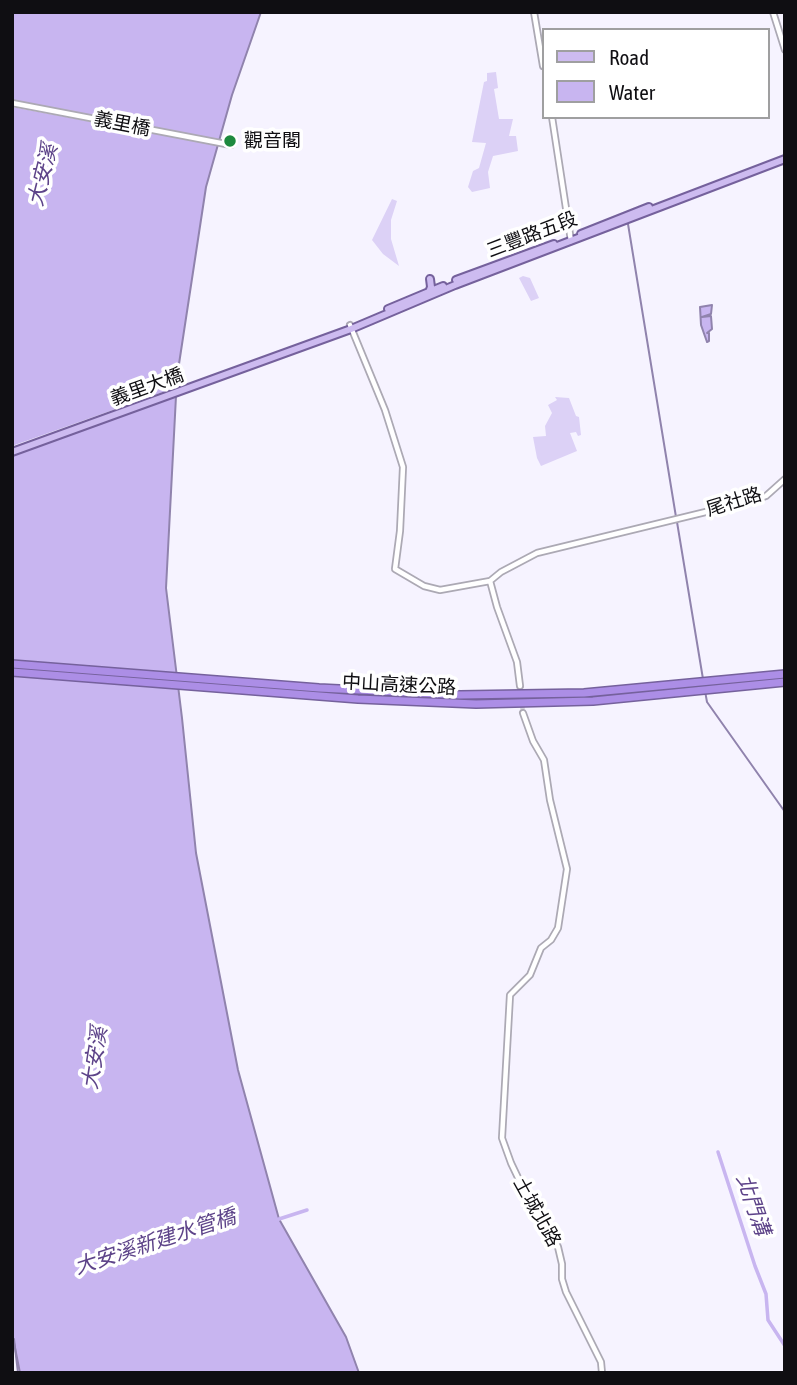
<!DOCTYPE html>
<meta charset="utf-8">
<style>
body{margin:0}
#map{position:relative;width:797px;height:1385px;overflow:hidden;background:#f6f3ff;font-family:"Asap Condensed",sans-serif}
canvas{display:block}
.frame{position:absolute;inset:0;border:14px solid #0f0e12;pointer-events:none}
.legend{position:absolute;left:542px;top:28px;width:228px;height:91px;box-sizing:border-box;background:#fff;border:2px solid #9f9fa0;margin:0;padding:9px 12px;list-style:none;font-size:21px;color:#0f0e12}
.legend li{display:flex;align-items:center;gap:14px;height:35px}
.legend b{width:35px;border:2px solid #9f9fa0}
</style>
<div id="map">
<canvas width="797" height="1385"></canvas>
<div class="frame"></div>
<ul class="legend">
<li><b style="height:9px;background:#cdbbf0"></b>Road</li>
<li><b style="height:19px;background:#c8b5f0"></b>Water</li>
</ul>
</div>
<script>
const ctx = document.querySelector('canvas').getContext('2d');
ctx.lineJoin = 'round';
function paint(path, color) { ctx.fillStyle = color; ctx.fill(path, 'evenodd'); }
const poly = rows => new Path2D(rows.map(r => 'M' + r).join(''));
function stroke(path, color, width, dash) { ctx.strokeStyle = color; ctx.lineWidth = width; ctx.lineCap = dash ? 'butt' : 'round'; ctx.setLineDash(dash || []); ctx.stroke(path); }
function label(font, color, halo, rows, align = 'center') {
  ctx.font = font + ' "Asap Condensed","Noto Sans TC",sans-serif'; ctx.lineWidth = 7; ctx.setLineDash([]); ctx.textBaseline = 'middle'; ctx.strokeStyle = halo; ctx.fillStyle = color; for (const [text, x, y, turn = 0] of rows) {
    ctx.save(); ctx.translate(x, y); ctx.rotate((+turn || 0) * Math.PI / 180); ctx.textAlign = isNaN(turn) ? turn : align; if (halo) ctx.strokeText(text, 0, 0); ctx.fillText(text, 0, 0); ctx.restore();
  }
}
paint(poly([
 [496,72,498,88,494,89,499,119,513,119,509,136,516,136,518,151,493,156,488,172,490,188,472,192,468,187,473,171,479,168,486,143,472,142,484,82,487,81,487,73],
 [392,199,397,201,391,220,391,239,399,266,383,254,372,240],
 [523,276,530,278,539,298,531,301,519,278],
 [555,397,569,398,576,416,579,417,581,435,578,436,576,432,570,433,577,451,541,466,537,458,533,437,546,436,545,426,552,413,548,405,557,400]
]), '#dcd1f6');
const water = poly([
 [12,12,261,12,232,95,206,187,177,377,166,588,182,718,196,853,238,1070,279,1219,346,1337,359,1373,20,1373,12,1333,12,12],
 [712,305,711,314,702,317,711,316,712,329,707,333,709,333,709,341,707,342,701,325,700,307,712,305]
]);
paint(water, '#c8b5f0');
stroke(water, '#9083ad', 2);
paint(poly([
 [12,103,222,142,221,146,12,107],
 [180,386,179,396,12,456,12,446]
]), '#f6f3ff');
stroke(poly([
 [628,224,676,517],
 [677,522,703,679],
 [705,691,707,702,785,812],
 [14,1339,18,1373]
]), '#9083ad', 2);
stroke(poly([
 [718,1152,755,1266,766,1294,768,1320,785,1346],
 [276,1220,307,1210]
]), '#c8b5f0', 3.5);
stroke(poly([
 [520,686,523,713]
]), '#d3d1db', 4.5, [4.5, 2]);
const tertiary = poly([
 [534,12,543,66],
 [773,12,785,50],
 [12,103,231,145],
 [552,117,571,241],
 [350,325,385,410,403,467,400,531,395,569,424,586,440,590,490,581,501,572,537,553,755,500,766,496,785,479],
 [490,581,497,607,517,662,520,686],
 [523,713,533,741,544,760,550,800,567,869,558,928,551,940,541,948,530,975,510,995,502,1138,511,1163,533,1209,548,1226,558,1247,562,1264,562,1279,566,1292,601,1362,602,1373]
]);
const primary = poly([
 [581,234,649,207],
 [456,280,554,244],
 [429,292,431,287,430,279],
 [388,309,443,286],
 [12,452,351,329,455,285,785,159]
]);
const motorway = poly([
 [12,664,319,688,460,695,584,693,785,674],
 [12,672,358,699,476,704,593,701,785,682]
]);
stroke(tertiary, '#aca9b4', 8);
stroke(primary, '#75619c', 10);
stroke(motorway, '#75619c', 10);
stroke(tertiary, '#fff', 4.5);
stroke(primary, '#cdbbf0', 6);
stroke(motorway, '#ac8ee6', 7);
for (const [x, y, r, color] of [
 [230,141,7,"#1e893f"]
]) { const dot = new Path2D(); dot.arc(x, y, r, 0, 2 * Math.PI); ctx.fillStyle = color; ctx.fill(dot); stroke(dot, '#fff', 2.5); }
label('19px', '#0f0e12', '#fff', [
 ["義里橋",122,124,11],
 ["三豐路五段",532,235,-21],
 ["義里大橋",147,387,-20],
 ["尾社路",734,502,-17],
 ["中山高速公路",399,685,3],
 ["土城北路",537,1212,61]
]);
label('19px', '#0f0e12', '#fff', [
 ["觀音閣",244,141]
], 'left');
label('italic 21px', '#5d4389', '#fff', [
 ["大安溪",43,175,-76],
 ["大安溪",95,1058,-81],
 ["北門溝",753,1205,71],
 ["大安溪新建水管橋",155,1242,-18]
]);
</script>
